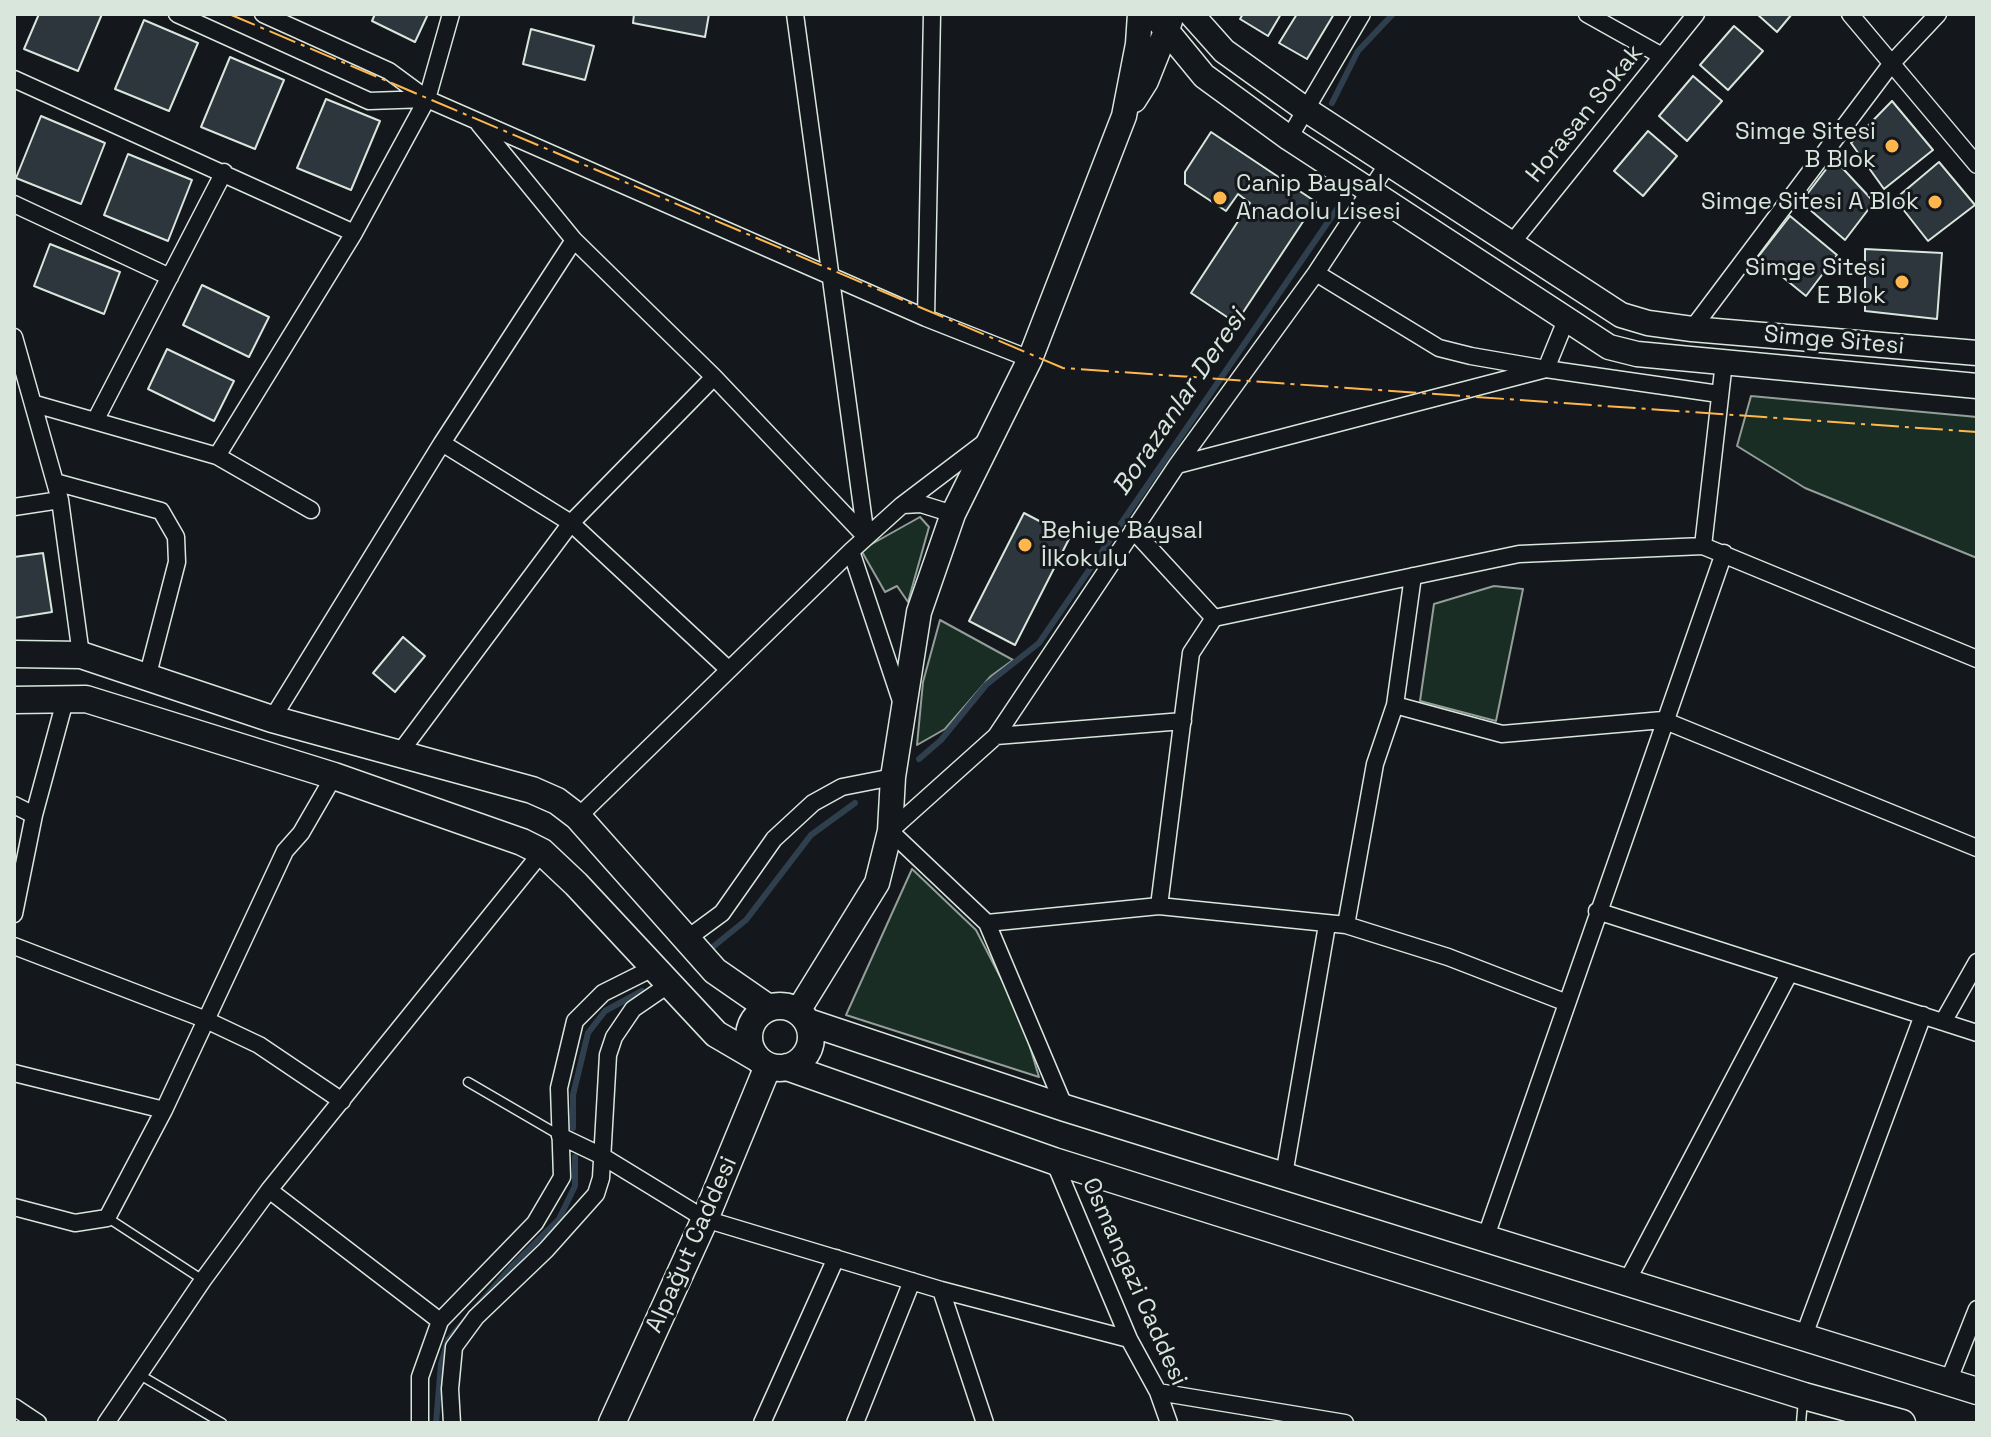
<!DOCTYPE html>
<meta charset="utf-8">
<style>
body{margin:0}
#map{position:relative;width:1991px;height:1437px;overflow:hidden;background:#14181c;font-family:"Space Grotesk",sans-serif}
canvas{display:block}
.frame{position:absolute;inset:0;border:16px solid #d8e6dc;pointer-events:none}
</style>
<div id="map">
<canvas width="1991" height="1437"></canvas>
<div class="frame"></div>
</div>
<script>
const ctx = document.querySelector('canvas').getContext('2d');
ctx.lineJoin = 'round';
function paint(path, color) { ctx.fillStyle = color; ctx.fill(path, 'evenodd'); }
const poly = rows => new Path2D(rows.map(r => 'M' + r).join(''));
function stroke(path, color, width, dash) { ctx.strokeStyle = color; ctx.lineWidth = width; ctx.lineCap = dash ? 'butt' : 'round'; ctx.setLineDash(dash || []); ctx.stroke(path); }
function label(font, color, halo, rows, align = 'center') {
  ctx.font = font + ' "Space Grotesk",sans-serif'; ctx.lineWidth = 6; ctx.setLineDash([]); ctx.textBaseline = 'middle'; ctx.strokeStyle = halo; ctx.fillStyle = color; for (const [text, x, y, turn = 0] of rows) {
    ctx.save(); ctx.translate(x, y); ctx.rotate((+turn || 0) * Math.PI / 180); ctx.textAlign = isNaN(turn) ? turn : align; if (halo) ctx.strokeText(text, 0, 0); ctx.fillText(text, 0, 0); ctx.restore();
  }
}
const green = poly([
 [1751,396,1977,417,1977,558,1805,488,1737,446,1751,396],
 [920,517,929,527,908,602,897,586,885,592,861,550,920,517],
 [1494,586,1523,589,1496,721,1420,701,1434,604,1494,586],
 [940,620,1013,660,991,676,945,729,917,745,923,682,940,620],
 [912,869,976,930,1021,1017,1039,1077,846,1015,912,869]
]);
paint(green, '#1a2d24');
stroke(green, '#939e99', 2);
stroke(poly([
 [1332,103,1358,51,1393,14],
 [919,759,941,740,986,685,1039,643,1339,206],
 [714,946,746,920,811,835,855,803],
 [573,1128,573,1095,588,1033,605,1011,642,991],
 [436,1423,441,1364,448,1340,512,1266,559,1219,575,1186,575,1157]
]), '#2f3f4d', 6);
const building = poly([
 [39,14,102,14,78,71,24,49,39,14],
 [375,14,428,14,415,42,372,21,375,14],
 [634,14,709,14,705,37,633,23,634,14],
 [1243,14,1281,14,1268,36,1240,19,1243,14],
 [1297,14,1334,14,1307,59,1279,43,1297,14],
 [1757,14,1792,14,1777,32,1757,14],
 [144,20,198,43,169,111,115,89,144,20],
 [1734,26,1763,51,1728,90,1700,65,1734,26],
 [531,29,594,46,585,80,523,64,531,29],
 [230,57,284,80,255,149,201,127,230,57],
 [1693,76,1722,101,1687,141,1659,116,1693,76],
 [326,99,380,121,351,190,297,168,326,99],
 [1892,101,1933,150,1884,189,1851,143,1892,101],
 [41,116,105,143,81,204,16,178,41,116],
 [1648,131,1677,156,1643,196,1614,171,1648,131],
 [1211,132,1316,202,1236,323,1191,293,1250,203,1238,194,1226,211,1185,184,1185,172,1211,132],
 [128,154,192,180,168,241,104,215,128,154],
 [1834,159,1874,202,1845,240,1801,202,1834,159],
 [1939,162,1975,205,1928,241,1895,199,1939,162],
 [1790,216,1837,255,1806,296,1758,257,1790,216],
 [50,244,120,272,104,314,34,286,50,244],
 [1865,249,1942,253,1937,319,1865,311,1865,249],
 [202,285,269,317,249,357,183,325,202,285],
 [167,349,234,381,214,421,148,389,167,349],
 [1024,513,1070,537,1015,645,969,621,1024,513],
 [43,553,52,612,14,618,14,557,43,553],
 [403,637,425,656,395,692,373,673,403,637]
]);
paint(building, '#2c363c');
stroke(building, '#d8e6dc', 2);
const service = poly([
 [468,1082,559,1135],
 [108,1218,203,1280],
 [140,1375,222,1423],
 [1801,1423,1803,1400]
]);
const minor = poly([
 [177,14,369,101,427,99],
 [263,14,389,71,427,99,926,318,932,14],
 [795,14,866,537],
 [1587,14,1662,56],
 [1850,14,1977,165],
 [14,79,354,233],
 [479,124,574,240,714,377,866,537],
 [1289,138,1362,14],
 [14,204,170,277],
 [1511,244,1696,14],
 [1316,273,1439,348,1471,356,1546,369,1566,320],
 [926,318,1030,359],
 [1692,329,1892,63,1938,14],
 [14,337,60,500,81,655],
 [35,404,217,456,311,510],
 [95,421,224,172],
 [442,443,571,523,728,669],
 [217,456,354,233,427,99,451,14],
 [1177,465,1546,369,1719,394],
 [55,482,161,511,176,537,177,562,147,678],
 [903,505,921,504,953,514],
 [14,507,60,500],
 [1133,530,1214,618],
 [1703,546,1724,362],
 [851,551,901,701],
 [1395,705,1502,734,1663,720,1977,848],
 [272,719,442,443,574,240],
 [996,736,1183,721],
 [398,755,571,523,714,377],
 [14,805,34,815],
 [578,817,851,551,902,505,985,442],
 [1159,906,1191,653,1214,618,1519,554,1703,546,1977,659],
 [1597,911,1977,1033],
 [14,914,34,815,66,697],
 [987,923,1159,906,1346,925,1448,957,1567,1003],
 [1346,925,1375,764,1395,705,1413,576],
 [688,938,722,913,774,839,813,803,842,787,893,777],
 [14,946,204,1019,259,1045,342,1101],
 [1943,1022,1977,962],
 [14,1073,164,1110,285,851,301,833,334,776],
 [1065,1108,987,923,890,831,996,736,1177,465,1316,273,1387,165],
 [560,1136,602,1156,705,1219,941,1290,1129,1339],
 [1054,1161,1129,1339,1158,1392,1169,1423],
 [1284,1175,1327,925],
 [269,1190,440,1321],
 [14,1207,75,1223,107,1218,164,1110],
 [1485,1239,1724,553],
 [1626,1283,1789,974],
 [941,1290,985,1423],
 [1803,1338,1923,1015],
 [1948,1382,1977,1309],
 [1158,1392,1345,1423],
 [14,1407,38,1423],
 [106,1423,203,1280,269,1190,542,852],
 [420,1423,420,1377,440,1321,535,1223,562,1177,559,1088,575,1021,603,993,653,968],
 [452,1423,450,1389,454,1347,476,1317,546,1250,596,1194,601,1178,608,1055,614,1037,633,1009,668,985],
 [762,1423,836,1258],
 [855,1423,912,1281]
]);
const secondary = poly([
 [1153,14,1204,76,1289,138,1609,347,1637,354,1977,386],
 [1191,14,1224,51,1305,109,1621,315,1648,323,1692,329,1977,353],
 [1134,100,1146,81,1170,21],
 [798,1011,877,883,890,831,893,777,919,612,953,514,1030,359,1124,116,1138,44,1140,14]
]);
const primary = poly([
 [14,654,81,655,272,719,532,790,557,801,578,817,715,971,767,1007],
 [14,700,86,699,334,776,522,842,542,852,576,884,716,1034,757,1058],
 '749 1037a31 31 0 1 1 62 0a31 31 0 1 1-62 0Z',
 [808,1022,1065,1108,1977,1391],
 [787,1067,1054,1161,1804,1396,1902,1423],
 [612,1423,705,1219,768,1066]
]);
stroke(service, '#d8e6dc', 11);
stroke(minor, '#d8e6dc', 19);
stroke(secondary, '#d8e6dc', 27);
stroke(primary, '#d8e6dc', 29);
stroke(service, '#14181c', 8);
stroke(minor, '#14181c', 16);
stroke(secondary, '#14181c', 24);
stroke(primary, '#14181c', 26);
stroke(poly([
 [229,14,1063,368,1977,432]
]), '#ffb74d', 2, [28, 6, 4, 6]);
for (const [x, y, r, color] of [
 [1892,146,8,"#ffb74d"],
 [1220,198,8,"#ffb74d"],
 [1935,202,8,"#ffb74d"],
 [1902,282,8,"#ffb74d"],
 [1025,545,8,"#ffb74d"]
]) { const dot = new Path2D(); dot.arc(x, y, r, 0, 2 * Math.PI); ctx.fillStyle = color; ctx.fill(dot); stroke(dot, '#14181c', 3); }
label('24px', '#d8e6dc', '#14181c', [
 ["Horasan Sokak",1585,114,-51],
 ["Simge Sitesi",1834,341,5],
 ["Alpağut Caddesi",692,1245,-66],
 ["Osmangazi Caddesi",1134,1282,66]
]);
label('24px', '#d8e6dc', '#14181c', [
 ["Simge Sitesi",1876,132],
 ["B Blok",1876,160],
 ["Canip Baysal",1236,184,"left"],
 ["Anadolu Lisesi",1236,212,"left"],
 ["Simge Sitesi A Blok",1919,202],
 ["Simge Sitesi",1886,268],
 ["E Blok",1886,296],
 ["Behiye Baysal",1041,531,"left"],
 ["İlkokulu",1041,559,"left"]
], 'right');
label('italic 26px', '#d8e6dc', '#14181c', [
 ["Borazanlar Deresi",1180,403,-56]
]);
</script>
